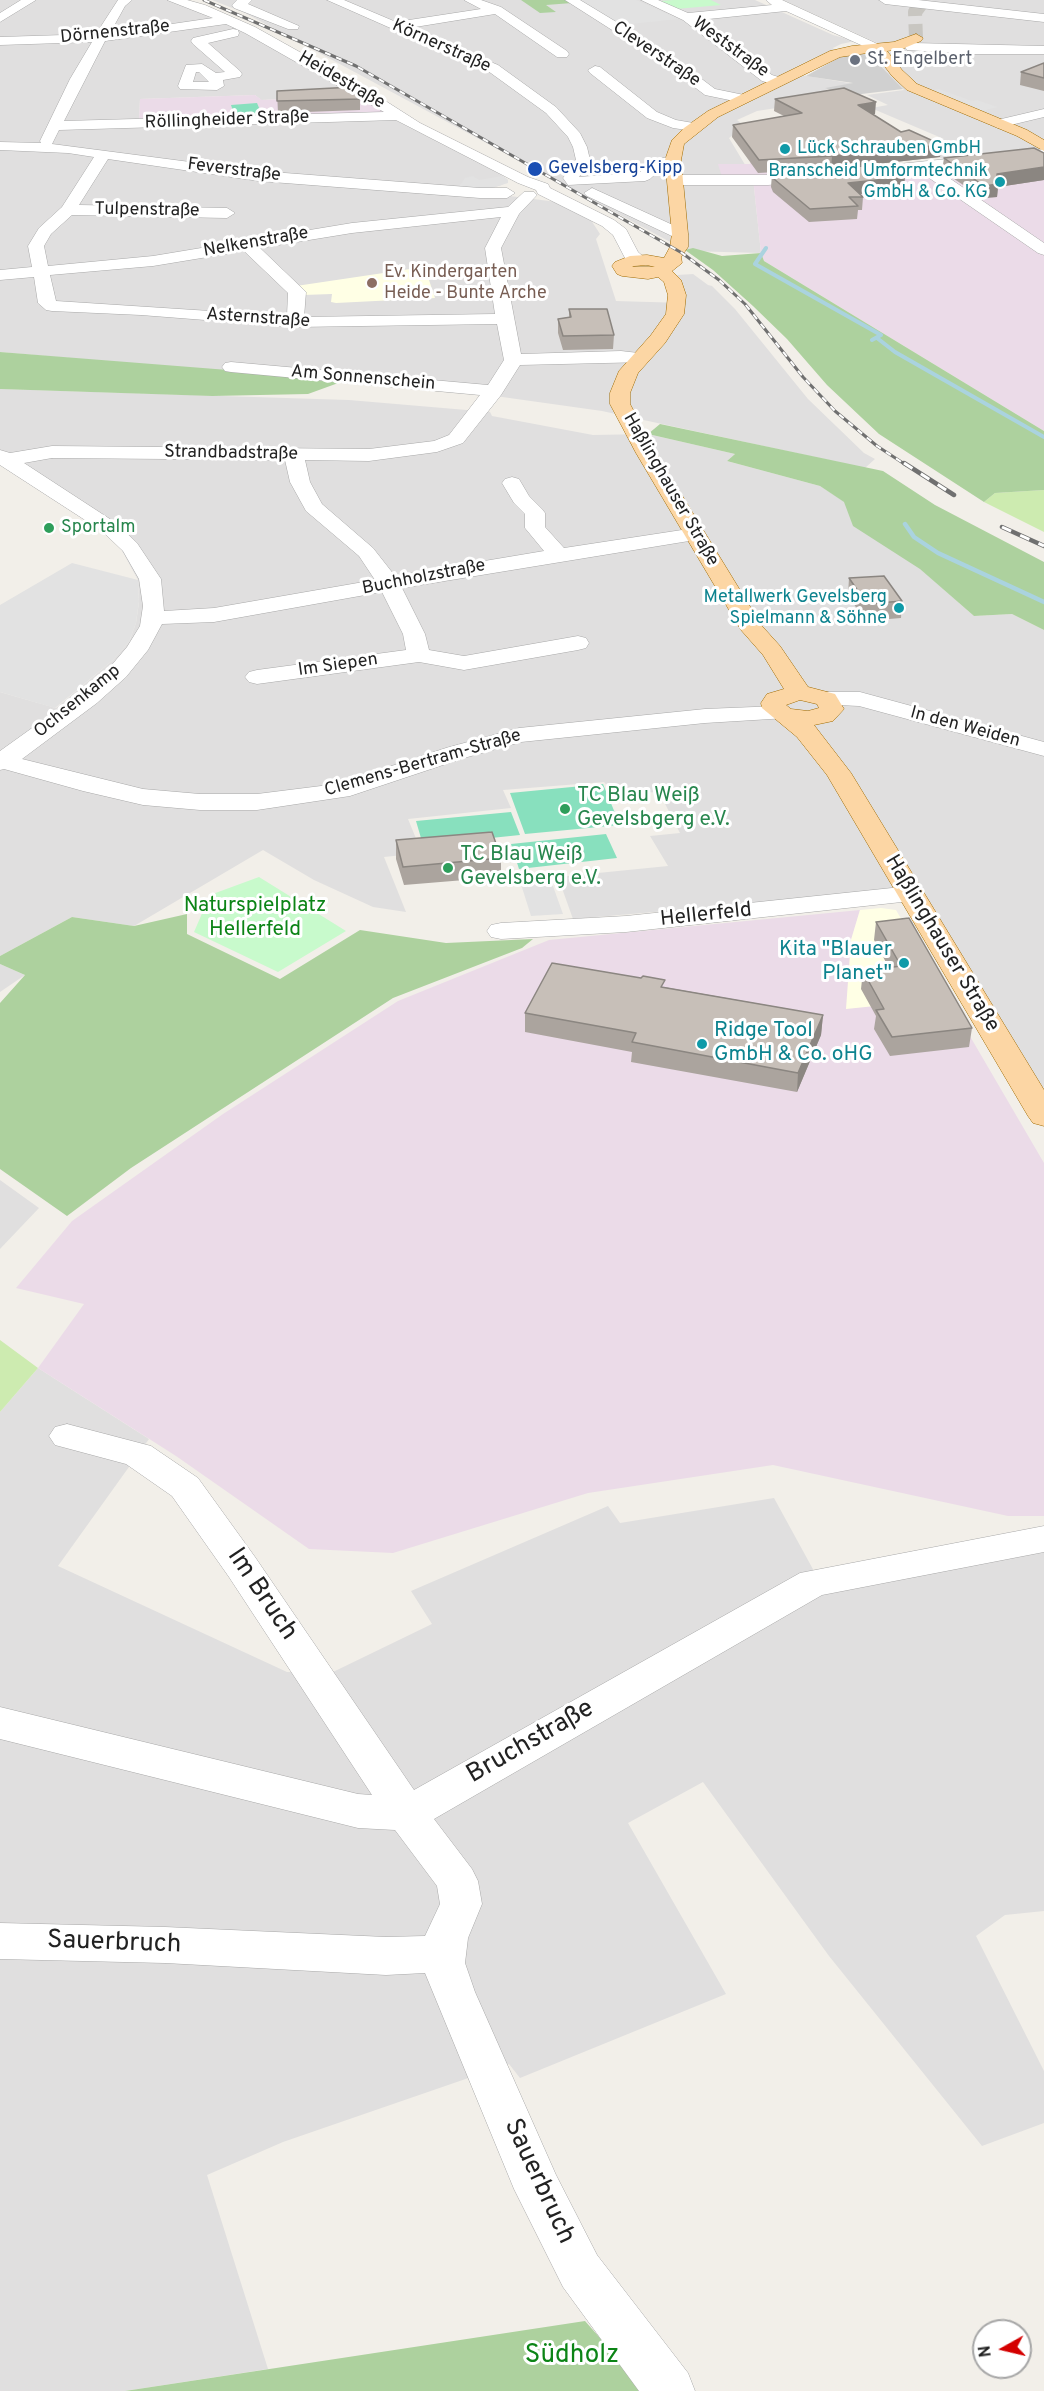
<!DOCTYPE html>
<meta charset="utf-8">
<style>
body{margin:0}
#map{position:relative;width:1044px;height:2391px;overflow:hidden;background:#f2efe9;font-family:Overpass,sans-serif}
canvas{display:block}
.north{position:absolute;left:972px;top:2319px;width:60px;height:60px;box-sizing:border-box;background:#fff;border:2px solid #a7a7a7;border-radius:50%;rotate:262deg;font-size:16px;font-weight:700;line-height:24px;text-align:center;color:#222}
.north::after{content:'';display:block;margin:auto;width:21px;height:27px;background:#d40000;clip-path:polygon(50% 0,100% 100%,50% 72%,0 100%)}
</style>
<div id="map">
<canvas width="1044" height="2391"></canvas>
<div class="north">N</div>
</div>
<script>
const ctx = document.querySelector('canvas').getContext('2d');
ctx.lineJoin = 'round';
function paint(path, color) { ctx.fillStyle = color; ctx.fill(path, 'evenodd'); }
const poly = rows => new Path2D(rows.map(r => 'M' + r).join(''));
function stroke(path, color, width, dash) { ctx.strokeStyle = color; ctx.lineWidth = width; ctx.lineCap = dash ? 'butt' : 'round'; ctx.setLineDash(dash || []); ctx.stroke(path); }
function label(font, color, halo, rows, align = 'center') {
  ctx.font = font + ' Overpass,sans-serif'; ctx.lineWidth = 6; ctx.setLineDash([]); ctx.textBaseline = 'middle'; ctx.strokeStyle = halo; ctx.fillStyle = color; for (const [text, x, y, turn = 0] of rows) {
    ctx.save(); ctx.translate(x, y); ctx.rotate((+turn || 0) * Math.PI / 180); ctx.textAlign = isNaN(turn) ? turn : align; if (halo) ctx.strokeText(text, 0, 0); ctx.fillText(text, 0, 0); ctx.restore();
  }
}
paint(poly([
 [0,0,169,0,200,9,366,95,261,100,255,95,140,99,139,123,392,118,499,173,508,180,502,185,492,188,494,194,557,202,589,217,600,234,596,239,616,301,683,303,685,293,677,275,693,274,708,285,712,286,735,309,808,399,864,453,875,459,865,468,602,411,481,394,0,352],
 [212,0,755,0,833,35,855,41,841,44,833,48,834,50,789,73,855,84,826,89,848,97,757,111,737,120,745,126,729,138,753,178,761,253,687,251,245,13],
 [783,0,1044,0,1044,151,945,160,913,145,944,139,871,108,888,105,867,95,904,90,882,67,866,54,897,52],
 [0,389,349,400,490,412,492,416,593,435,648,434,735,454,727,461,820,486,845,502,974,616,1012,614,1044,630,1044,1105,919,886,781,901,573,919,558,877,668,866,650,836,680,833,659,792,614,794,604,782,503,790,511,808,408,819,422,853,384,857,406,912,373,907,314,880,263,850,134,926,72,917,0,956,0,692,56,708,113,660,129,642,136,623,139,602,138,580,114,536,0,463],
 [0,964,25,975,0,992],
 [0,1180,39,1208,0,1249],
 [38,1368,149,1439,58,1566,287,1672,333,1672,432,1624,411,1591,608,1506,620,1523,774,1498,826,1593,1044,1547,1044,1911,1005,1915,976,1936,1044,2071,1044,2123,982,2146,829,1956,703,1782,628,1823,726,1994,520,2078,509,2064,283,2142,207,2175,268,2369,125,2391,0,2391,0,1412]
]), '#e0dfdf');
paint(poly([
 [255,95,262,100,366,95,400,116,139,123,140,99],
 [1044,151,1044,431,764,261,761,253,753,178,722,177,718,164,750,164,751,160,873,161,882,168],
 [860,910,851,940,896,1004,950,1002,1044,1163,1044,1516,1008,1516,773,1465,588,1493,393,1553,309,1549,176,1456,38,1368,84,1304,16,1288,72,1221,223,1114,398,1001,549,940]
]), '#ebdbe8');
paint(poly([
 [417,268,429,280,435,298,336,303,331,302,332,294,303,295,296,286],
 [881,908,896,910,950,1002,895,1004,846,1009,851,940,860,910]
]), '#ffffe5');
paint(poly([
 [856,53,870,55,903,89,845,96,825,88,853,83,806,76,844,55]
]), '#d0d0d0');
paint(poly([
 [1044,490,1044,532,984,502,995,493],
 [0,1340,38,1368,0,1412]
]), '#cdebb0');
paint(poly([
 [521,0,568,0,572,3,546,5,556,12,540,13],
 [693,248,722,256,761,253,764,261,1044,431,1044,490,995,493,984,502,879,434,827,385,787,339,753,306,713,270,685,250],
 [0,352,228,370,341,382,308,394,212,396,0,389],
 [660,424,883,471,935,505,1044,562,1044,630,1012,614,974,616,920,569,853,526,844,502,820,486,727,461,735,454,648,434],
 [187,914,187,934,280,979,360,930,446,943,533,939,522,948,393,998,131,1168,67,1216,0,1169,0,1003,25,975,0,964,0,956,72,917,134,926],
 [585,2321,647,2391,125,2391]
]), '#add19e');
paint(poly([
 [674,0,711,0,721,5,676,9,660,1],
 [259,877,346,931,278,972,194,932,210,895]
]), '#c8facc');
paint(poly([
 [257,103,262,115,235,117,231,105],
 [603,784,620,825,525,834,510,793],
 [511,812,520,835,423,845,416,821],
 [606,834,617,858,519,869,511,844]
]), '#88e0be');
paint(poly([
 [572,0,636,0,679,19,620,25],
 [939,89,972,101,977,100,997,107,978,112,925,92],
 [473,176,479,180,503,176,508,180,508,183,492,188,458,188,465,178],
 [72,563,138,580,139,602,136,623,129,642,113,660,55,708,0,692,0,605],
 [549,875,563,914,531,916,519,878]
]), '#e2e2e2');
stroke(poly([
 [766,248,755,264,881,335,872,340],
 [877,338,895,352,1044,437]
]), '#aad3df', 4);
stroke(poly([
 [905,524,914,537,938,553,1044,602]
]), '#aad3df', 4.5);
stroke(poly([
 [916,38,915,12,924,0]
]), '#c8c6c1', 14, [14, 8]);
const minor = poly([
 [21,0,36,0,0,22,0,13,21,0],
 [118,0,132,0,125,6,110,33,213,18,167,0,187,0,205,5,255,27,373,93,420,123,528,177,548,184,550,188,614,220,626,229,638,252,647,260,645,264,633,264,625,258,613,235,602,226,538,194,536,190,518,183,396,120,59,130,52,144,259,171,480,188,507,188,515,193,507,198,480,198,259,181,108,159,79,205,227,208,235,213,227,218,72,215,51,234,44,246,48,266,153,256,352,223,508,207,524,192,534,192,537,195,519,214,501,248,521,354,621,351,647,354,650,358,647,362,520,365,501,395,463,443,437,452,369,461,305,460,310,482,322,504,373,548,395,576,544,551,525,528,525,514,514,503,502,483,505,479,512,477,519,479,529,496,542,509,545,513,545,527,564,548,695,528,702,530,705,534,702,538,695,540,402,588,425,634,429,650,464,656,578,636,586,638,589,643,586,648,578,650,464,670,419,662,257,684,249,682,245,677,249,672,257,670,406,650,403,634,382,592,214,622,162,624,148,650,126,677,97,703,22,759,143,789,200,794,257,794,337,784,446,748,519,728,705,709,779,706,787,708,791,713,787,718,705,723,521,742,464,758,350,796,257,810,200,810,143,805,83,791,4,769,0,770,0,751,81,693,110,667,127,647,140,626,143,606,139,579,123,551,102,531,0,465,0,450,10,453,52,446,369,449,434,441,449,435,480,395,231,372,225,371,222,367,225,363,231,362,488,385,504,360,497,324,295,327,141,315,52,311,46,310,38,303,34,277,0,280,0,270,32,267,28,246,39,228,62,207,94,157,68,153,0,150,0,142,41,143,40,141,70,79,92,42,0,45,0,37,96,34,118,0],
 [226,24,245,33,384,112,64,121,105,41,226,24],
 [501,217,485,248,495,314,304,317,306,292,260,248,352,233,501,217],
 [244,251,288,293,287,316,56,301,50,275,153,266,244,251],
 [52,458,285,460,290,482,306,511,359,556,375,580,214,608,164,611,161,579,137,543,116,523,24,463,52,458],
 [237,0,252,0,248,4,299,26,298,29,288,29,234,8,232,5,237,0],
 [327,0,344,0,396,22,481,9,464,0,481,0,501,7,567,51,569,54,567,57,557,57,495,14,409,28,498,65,556,107,580,133,587,147,590,160,579,177,640,172,654,160,673,156,680,160,678,163,664,166,650,179,645,181,568,185,563,178,576,160,573,147,568,137,546,113,488,71,327,0],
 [565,0,580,0,666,52,715,89,749,96,751,99,744,103,705,95,656,58,565,0],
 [641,0,658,0,688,13,772,5,766,0,782,0,884,47,882,50,872,50,786,11,699,20,772,75,785,79,787,82,780,86,762,81,683,20,641,0],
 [879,0,918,0,1044,14,1044,22,885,4,879,0],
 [233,29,238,30,239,33,238,36,208,43,240,71,242,74,240,77,223,80,224,86,217,90,180,89,178,86,186,65,202,64,216,73,225,72,193,44,191,41,193,38,233,29],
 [196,72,199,72,209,82,193,82,196,72],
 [912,43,1044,46,1044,54,969,54,907,50,905,47,907,44,912,43],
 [595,66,600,67,657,112,676,120,699,124,701,127,694,131,673,128,647,118,590,73,588,70,595,66],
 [1044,109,1044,117,998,128,991,124,993,121,1044,109],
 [1044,149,1044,157,936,169,1044,243,1044,255,1038,253,919,171,768,185,675,185,667,180,675,175,768,175,831,171,1044,149],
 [592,188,686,231,688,234,686,237,674,237,587,196,584,193,592,188],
 [826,692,860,692,1044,742,1044,756,859,706,818,704,814,699,818,694,826,692],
 [911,886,920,888,924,894,920,900,626,932,501,939,491,937,487,931,491,925,501,923,626,916,911,886],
 [67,1424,151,1446,198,1478,255,1557,414,1790,800,1573,1044,1526,1044,1552,822,1595,434,1819,472,1869,478,1881,482,1904,468,1938,465,1963,475,1992,556,2175,597,2255,688,2373,695,2391,639,2391,563,2287,514,2189,425,1973,386,1975,165,1963,0,1959,0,1923,165,1927,386,1937,425,1936,440,1904,437,1886,395,1830,358,1828,0,1739,0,1707,358,1794,372,1795,229,1577,172,1496,126,1464,55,1445,49,1436,55,1427,67,1424]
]);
const major = poly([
 [916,34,923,38,921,41,902,49,887,51,902,70,917,84,1027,130,1044,140,1044,151,1017,136,907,90,892,76,874,52,840,57,718,117,684,144,681,160,688,234,688,247,681,257,682,263,672,271,681,280,686,295,684,314,665,343,638,373,630,393,630,404,656,453,762,626,780,646,808,687,835,694,844,709,833,721,814,725,851,773,1044,1090,1044,1126,1033,1123,1028,1116,827,775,797,737,762,708,761,703,767,694,784,689,763,655,741,630,636,453,610,404,610,393,619,371,651,335,666,314,668,295,664,282,658,277,648,279,622,276,617,274,612,266,615,262,630,256,647,255,664,258,670,247,672,234,665,160,672,140,684,128,708,111,830,51,852,46,894,42,916,34],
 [647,265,655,267,632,267,634,266,647,265],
 [800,700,817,704,819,708,808,711,791,709,786,705,800,700]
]);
stroke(minor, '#a9a9a9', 1);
stroke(major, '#a06b00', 1);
paint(minor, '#fff');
paint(major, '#fcd6a4');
const railFar1 = poly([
 [204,0,356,66,682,253,719,280,745,304,803,377,835,411,877,446,906,465]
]);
const rail = poly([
 [904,463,954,495],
 [1002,527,1044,546]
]);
stroke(railFar1, '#707070', 3);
stroke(rail, '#707070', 4.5);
stroke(railFar1, '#fff', 2, [6]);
stroke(rail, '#fff', 3, [10]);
paint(poly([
 [1044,63,1044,91,1020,85,1021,72],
 [277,91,360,99,360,110,278,113],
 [775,99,875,114,873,114,901,132,942,145,940,157,831,169,758,173,732,137,733,125,784,116,774,111],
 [1044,153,1044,180,998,187,997,197,983,198,942,171,944,158],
 [772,174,904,190,860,194,863,197,862,210,858,210,857,219,809,222,773,192,771,187],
 [569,309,614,335,613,349,563,350,558,333,558,319,569,317],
 [849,578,902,601,901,618,865,621,848,595],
 [396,840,501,858,501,877,404,885,396,859],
 [876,922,972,1028,969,1047,890,1056,874,1029,876,1016,861,989,863,971,889,968,874,940],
 [664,987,823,1015,821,1035,797,1092,631,1062,632,1052,525,1032,525,1013]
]), '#aba49e');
paint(poly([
 [876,102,875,114,857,116,858,105],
 [942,145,940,157,831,169,832,156],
 [1044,167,1044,180,998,187,997,197,983,198,984,186,997,174],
 [905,177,904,190,847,195,848,183],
 [823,1015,821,1035,797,1092,798,1073]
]), '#8b8681');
const building = poly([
 [1044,63,1044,78,1021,72,1044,63],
 [353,87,360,99,277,101,277,91,353,87],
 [844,88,876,102,858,105,901,132,909,130,942,145,832,156,759,160,733,125,802,113,775,99,844,88],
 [1034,148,1044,153,1044,167,997,174,998,184,984,186,944,158,1034,148],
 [886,164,905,177,848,183,863,197,849,197,858,206,810,209,774,179,772,174,886,164],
 [569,309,607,309,614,335,563,336,558,319,571,317,569,309],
 [884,576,902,601,867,604,849,578,884,576],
 [492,832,501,858,403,867,396,840,492,832],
 [909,918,972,1028,892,1037,876,1010,884,1009,863,971,901,966,876,922,909,918],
 [552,963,641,978,643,976,665,980,661,987,823,1015,798,1073,632,1042,636,1033,525,1013,552,963]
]);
paint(building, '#c7bfb8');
stroke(building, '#8b8681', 1.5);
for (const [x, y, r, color] of [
 [855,60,6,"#6b7280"],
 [785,149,6,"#0f9aa8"],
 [535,169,8,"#1a4fb4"],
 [1000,182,6,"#0f9aa8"],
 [372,283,6,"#8d6e63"],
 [49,528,6,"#2e9e5b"],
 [899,608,6,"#0f9aa8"],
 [565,809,6,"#2e9e5b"],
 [448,868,6,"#2e9e5b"],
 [904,963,6,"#0f9aa8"],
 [702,1044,6,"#0f9aa8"]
]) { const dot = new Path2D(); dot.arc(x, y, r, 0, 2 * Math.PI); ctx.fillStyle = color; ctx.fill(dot); stroke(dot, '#fff', 2); }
label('18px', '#222', '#fff', [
 ["Dörnenstraße",115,33,-6],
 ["Körnerstraße",441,47,24],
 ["Weststraße",730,48,36],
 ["Cleverstraße",656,55,34],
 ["Heidestraße",341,81,30],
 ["Röllingheider Straße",227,121,-2],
 ["Feverstraße",234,171,7],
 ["Tulpenstraße",147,211,1],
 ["Nelkenstraße",256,243,-10],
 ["Asternstraße",258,319,4],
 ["Am Sonnenschein",363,379,5],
 ["Strandbadstraße",231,454,1],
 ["Haßlinghauser Straße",670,490,60],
 ["Buchholzstraße",424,578,-11],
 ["Im Siepen",338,666,-8],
 ["Ochsenkamp",78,702,-39],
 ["In den Weiden",965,728,15],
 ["Clemens-Bertram-Straße",423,764,-16]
]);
label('18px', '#5b616d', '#fff', [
 ["St. Engelbert",867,60]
], 'left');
label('18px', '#0d838f', '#fff', [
 ["Lück Schrauben GmbH",797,149,"left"],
 ["Branscheid Umformtechnik",988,172],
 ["GmbH & Co. KG",988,193],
 ["Metallwerk Gevelsberg",887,598],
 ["Spielmann & Söhne",887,619]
], 'right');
label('18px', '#164399', '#fff', [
 ["Gevelsberg-Kipp",548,169]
], 'left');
label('18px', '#785e54', '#fff', [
 ["Ev. Kindergarten",384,273],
 ["Heide - Bunte Arche",384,294]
], 'left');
label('18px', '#27864d', '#fff', [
 ["Sportalm",61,528]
], 'left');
label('21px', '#27864d', '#fff', [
 ["TC Blau Weiß",577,797],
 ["Gevelsbgerg e.V.",577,821],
 ["TC Blau Weiß",460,856],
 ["Gevelsberg e.V.",460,880]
], 'left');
label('21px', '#0c8416', '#fff', [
 ["Naturspielplatz",255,907],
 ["Hellerfeld",255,931]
]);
label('21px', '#222', '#fff', [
 ["Hellerfeld",706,916,-6],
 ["Haßlinghauser Straße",941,944,59]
]);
label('21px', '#0d838f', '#fff', [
 ["Kita \"Blauer",892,951],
 ["Planet\"",892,975],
 ["Ridge Tool",714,1032,"left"],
 ["GmbH & Co. oHG",714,1056,"left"]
], 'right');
label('26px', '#222', '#fff', [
 ["Im Bruch",261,1595,56],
 ["Bruchstraße",531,1743,-30],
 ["Sauerbruch",114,1944,2],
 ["Sauerbruch",538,2182,65]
]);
label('26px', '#0c8416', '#fff', [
 ["Südholz",572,2357]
]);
</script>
